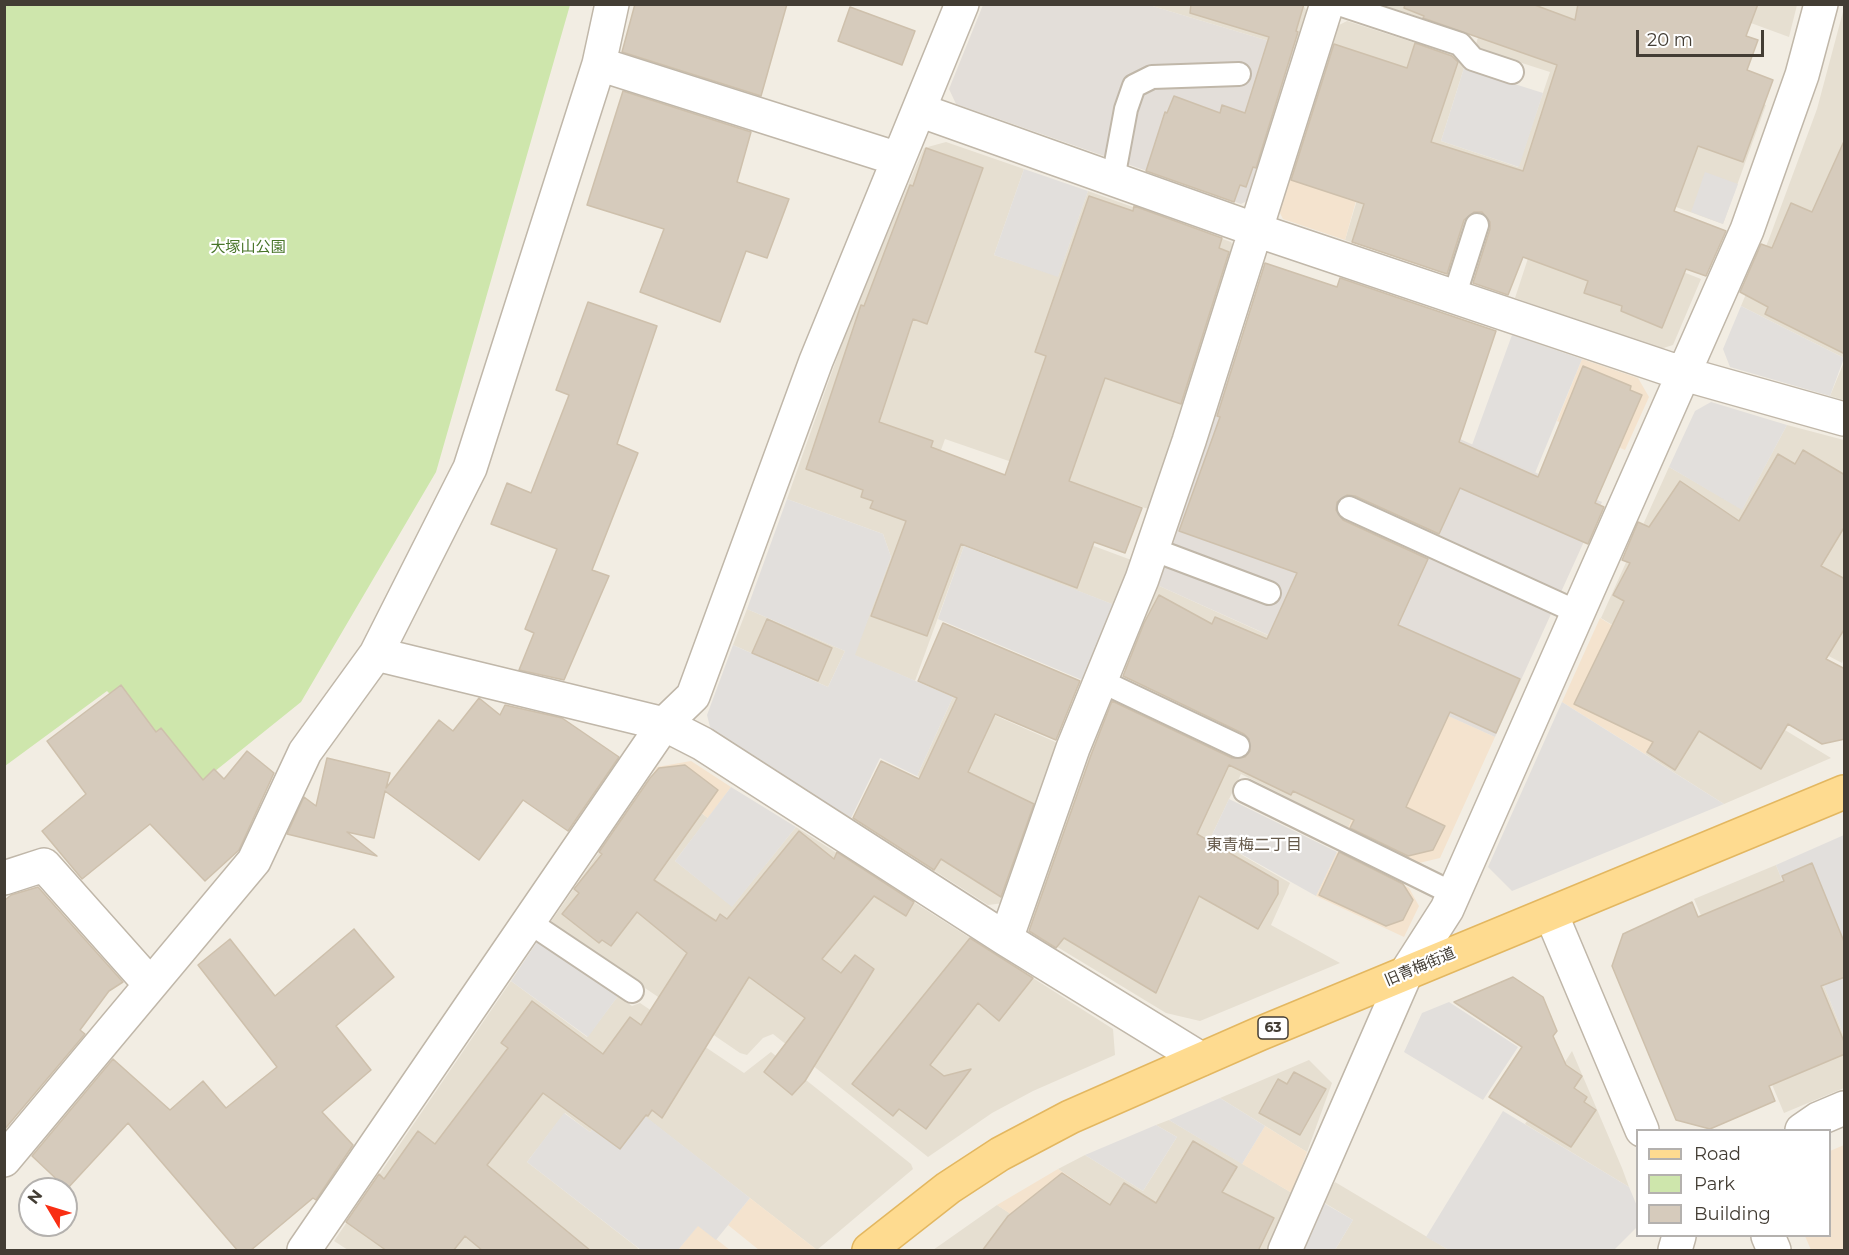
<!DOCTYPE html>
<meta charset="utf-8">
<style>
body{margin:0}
#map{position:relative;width:1849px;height:1255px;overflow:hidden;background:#f2ede3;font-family:Montserrat,sans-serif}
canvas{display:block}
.frame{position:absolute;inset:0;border:6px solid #433d34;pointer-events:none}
.legend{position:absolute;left:1636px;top:1129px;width:195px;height:108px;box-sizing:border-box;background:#fff;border:2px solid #b4b1ae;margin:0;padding:8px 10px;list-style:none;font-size:18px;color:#433d34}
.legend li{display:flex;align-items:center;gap:12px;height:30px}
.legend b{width:30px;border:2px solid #b4b1ae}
.north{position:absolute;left:18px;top:1177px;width:60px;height:60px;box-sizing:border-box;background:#fff;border:2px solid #b4b1ae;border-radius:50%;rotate:308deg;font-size:16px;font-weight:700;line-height:24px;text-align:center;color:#433d34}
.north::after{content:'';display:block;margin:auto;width:21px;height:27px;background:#f92e13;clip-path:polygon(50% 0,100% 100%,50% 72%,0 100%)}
.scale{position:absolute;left:1636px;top:30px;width:128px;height:27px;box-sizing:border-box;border:3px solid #433d34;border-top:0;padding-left:8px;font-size:18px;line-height:21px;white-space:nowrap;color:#433d34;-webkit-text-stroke:4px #fff;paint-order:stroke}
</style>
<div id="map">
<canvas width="1849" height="1255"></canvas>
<div class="frame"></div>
<ul class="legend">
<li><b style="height:8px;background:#fedb90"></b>Road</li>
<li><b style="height:16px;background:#cee6ac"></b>Park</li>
<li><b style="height:16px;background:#d6cbbc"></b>Building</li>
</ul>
<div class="north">N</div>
<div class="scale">20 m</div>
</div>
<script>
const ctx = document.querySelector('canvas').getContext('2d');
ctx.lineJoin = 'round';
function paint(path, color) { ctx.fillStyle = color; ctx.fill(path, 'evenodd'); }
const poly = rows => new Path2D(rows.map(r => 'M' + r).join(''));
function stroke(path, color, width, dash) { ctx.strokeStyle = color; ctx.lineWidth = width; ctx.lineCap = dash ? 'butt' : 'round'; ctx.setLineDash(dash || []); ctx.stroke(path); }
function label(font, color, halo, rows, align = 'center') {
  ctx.font = font + ' Montserrat,"Noto Sans JP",sans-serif'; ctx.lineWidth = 4.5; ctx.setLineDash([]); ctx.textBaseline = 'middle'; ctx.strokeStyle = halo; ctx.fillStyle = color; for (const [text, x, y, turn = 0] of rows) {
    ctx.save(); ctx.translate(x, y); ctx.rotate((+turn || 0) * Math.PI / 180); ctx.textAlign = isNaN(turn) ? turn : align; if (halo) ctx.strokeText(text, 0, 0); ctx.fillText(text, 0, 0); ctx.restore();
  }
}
paint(poly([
 [1380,4,1617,5,1603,44,1766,105,1723,224,1599,179,1581,232,1701,279,1673,345,1660,349,1515,298,1536,234,1468,211,1451,269,1442,273,1345,240,1369,160,1308,108,1333,28,1347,21,1459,57,1464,68,1441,141,1518,167,1550,72,1475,48,1478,37],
 [1149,5,1303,5,1310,16,1299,50],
 [1702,5,1797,5,1789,37],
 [1844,8,1844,358,1741,306,1769,239,1817,109],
 [946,142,1024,169,994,255,1058,276,1088,191,1231,242,1236,252,1151,510,945,439,913,527,964,546,915,681,854,655,891,557,883,534,787,499,851,318,924,148],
 [1844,362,1844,400,1830,396],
 [1787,425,1844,440,1844,658,1842,663,1777,629,1734,699,1831,758,1724,804,1645,754,1694,675,1601,618,1669,467,1742,509],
 [1016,517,1134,561,1117,606,1000,561],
 [1155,584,1272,637,1367,787,1348,828,1241,774,1211,837,1290,883,1271,925,1340,963,1200,1021,1166,1013,1031,931,1026,919,1099,721,1121,708,1244,767,1259,737,1127,675,1122,663],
 [747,609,845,651,828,687,733,645],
 [953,697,1060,744,1004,903,988,905,913,857,947,790,917,776],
 [652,776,708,818,675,861,732,906,796,827,1113,1029,1115,1055,1033,1091,992,1113,928,1157,773,1034,763,1038,747,1055,740,1053,550,923],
 [1776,865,1844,1036,1844,1088,1784,1113,1694,899],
 [511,981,587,1037,618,996,632,1006,640,1003,744,1073,771,1052,911,1164,913,1169,817,1250,618,1096,590,1132,565,1113,527,1162,638,1248,637,1250,348,1250,334,1241],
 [1572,1051,1622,1168,1629,1187,1525,1124],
 [1309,1060,1332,1083,1307,1152,1220,1098],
 [1169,1120,1292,1193,1272,1250,933,1250,997,1205,1058,1244,1092,1192,1058,1169,1085,1155,1143,1191,1177,1137,1156,1125],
 [1335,1182,1449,1250,1335,1250,1353,1220,1323,1202]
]), '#e6dfd1');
paint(poly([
 [1308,108,1376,130,1345,240,1283,219,1277,207],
 [1582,359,1638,378,1649,397,1625,450,1557,421],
 [1600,618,1694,675,1645,754,1562,702],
 [1337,665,1495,737,1440,858,1419,863,1348,828,1367,787],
 [691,761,731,787,708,818,652,776,657,767],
 [1337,852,1409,888,1419,906,1404,937,1316,896],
 [1265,1126,1307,1152,1292,1193,1242,1164],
 [1844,1145,1844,1250,1811,1250,1805,1236,1830,1236,1830,1151],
 [1058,1169,1092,1192,1057,1245,997,1205],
 [750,1198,817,1250,759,1250,728,1225],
 [698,1225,730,1250,678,1250]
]), '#f4e3ce');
paint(poly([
 [983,5,1149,5,1299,50,1253,198,1241,204,956,104,949,89],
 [1233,347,1327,380,1602,502,1495,737,1155,584]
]), '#e3ded9');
paint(poly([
 [5,5,570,5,436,472,301,702,199,784,107,691,5,766]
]), '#cee6ac');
paint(poly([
 [1464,68,1543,93,1519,167,1441,141],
 [1024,169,1088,191,1058,277,994,255],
 [1705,172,1738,184,1723,224,1691,212],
 [1741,306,1844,358,1830,396,1730,367,1723,349],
 [1512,335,1582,359,1535,473,1472,445],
 [1711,402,1787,425,1742,510,1669,467,1695,411],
 [787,499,883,534,891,557,855,655,953,697,917,776,880,758,851,818,710,727,707,715,733,645,828,687,845,651,747,609],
 [964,546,1117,606,1087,682,938,619],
 [1562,702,1724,804,1512,891,1488,867],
 [731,787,796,827,732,907,675,861],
 [1229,799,1337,852,1316,896,1211,837],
 [1844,835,1844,1036,1776,865],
 [537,942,618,996,588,1037,511,981],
 [1449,1002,1518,1047,1483,1100,1404,1052,1422,1013],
 [618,1095,750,1198,716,1240,698,1226,678,1250,641,1250,527,1162,564,1113,590,1132],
 [1220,1098,1265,1126,1242,1164,1169,1120],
 [1503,1111,1629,1187,1637,1206,1637,1227,1614,1250,1449,1250,1426,1237],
 [1156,1125,1177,1137,1143,1191,1085,1155],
 [1322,1202,1353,1220,1335,1250,1298,1250]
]), '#e2dfdc');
const building = poly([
 [635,4,787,4,761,96,622,52,635,4],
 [1191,4,1304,4,1296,31,1298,32,1256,168,1253,167,1246,187,1240,185,1234,202,1146,171,1165,112,1167,113,1174,96,1220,113,1222,105,1245,113,1269,37,1190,13,1191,4],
 [1405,4,1532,4,1575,20,1578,4,1758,4,1746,36,1758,40,1747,70,1773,80,1743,162,1698,146,1674,211,1726,231,1706,276,1686,269,1662,328,1621,311,1622,306,1584,293,1588,281,1523,257,1508,295,1473,283,1490,229,1490,222,1482,212,1474,212,1464,220,1447,274,1352,242,1364,204,1291,180,1334,44,1407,68,1415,43,1452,56,1458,62,1431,142,1523,171,1557,65,1423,18,1424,16,1404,8,1405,4],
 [850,7,915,31,902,65,838,41,850,7],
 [623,91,751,132,737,182,789,199,767,258,746,251,720,322,640,292,664,229,587,205,623,91],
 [1845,139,1845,354,1765,314,1768,307,1740,292,1761,244,1772,248,1791,203,1812,212,1845,139],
 [926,148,983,168,927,324,913,319,879,422,933,441,931,447,1005,475,1046,356,1035,352,1089,196,1133,211,1134,206,1222,238,1219,248,1229,252,1181,404,1105,378,1069,481,1142,508,1125,553,1094,542,1077,588,961,544,927,636,871,616,906,521,870,508,873,501,861,497,863,490,806,469,861,305,864,306,910,185,913,186,926,148],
 [1265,263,1337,287,1340,278,1496,331,1459,442,1538,477,1583,366,1631,386,1630,390,1642,395,1595,503,1604,507,1588,544,1460,488,1439,534,1355,496,1347,495,1337,502,1336,510,1343,520,1428,559,1398,625,1520,679,1496,733,1450,712,1406,807,1445,826,1433,850,1408,856,1350,828,1354,820,1293,791,1291,795,1229,765,1197,834,1278,881,1278,894,1258,929,1199,896,1156,993,1064,938,1056,948,1029,931,1091,755,1112,701,1232,758,1245,757,1250,751,1249,739,1244,734,1123,676,1144,623,1159,595,1212,624,1215,617,1267,639,1297,573,1179,531,1220,417,1217,416,1265,263],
 [588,302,657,326,617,444,638,453,592,570,609,576,564,680,519,670,534,633,525,629,557,549,491,524,507,483,531,493,569,395,556,390,588,302],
 [1803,450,1845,475,1845,526,1821,566,1845,579,1845,628,1826,659,1845,669,1845,739,1822,744,1788,724,1761,769,1699,731,1675,770,1647,752,1653,742,1574,704,1624,601,1613,595,1630,563,1622,560,1638,522,1649,527,1680,481,1739,521,1778,454,1795,464,1803,450],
 [767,619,832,648,818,681,752,653,767,619],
 [943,623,1080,681,1056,740,995,714,968,772,1034,804,1001,897,941,859,934,870,853,818,881,761,919,779,957,698,918,681,943,623],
 [121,685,156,732,161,728,203,780,214,769,224,779,247,751,274,773,239,850,205,881,150,824,82,879,42,831,86,794,47,741,121,685],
 [479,698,500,715,505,705,562,718,619,757,568,831,523,800,479,860,385,791,374,838,347,832,377,856,287,834,304,797,316,806,327,758,390,773,386,788,439,720,453,731,479,698],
 [685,765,718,790,654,880,716,921,720,914,727,919,799,831,834,859,837,852,914,902,906,916,874,896,822,959,841,973,855,955,874,969,805,1081,792,1095,764,1072,805,1018,749,977,662,1118,652,1110,648,1116,646,1115,620,1149,543,1093,487,1165,591,1251,483,1251,465,1236,453,1251,387,1251,346,1222,379,1174,384,1179,418,1131,435,1144,508,1048,501,1043,532,1001,603,1054,630,1017,641,1025,687,953,637,912,611,946,602,940,599,943,562,914,579,893,574,889,602,854,599,852,650,778,659,768,685,765],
 [1339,852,1403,884,1413,900,1403,920,1386,926,1319,895,1339,852],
 [1812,863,1845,944,1845,977,1821,986,1845,1044,1845,1054,1769,1086,1775,1101,1710,1129,1676,1120,1612,966,1623,934,1692,902,1698,917,1784,881,1782,876,1812,863],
 [38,887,123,982,109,991,80,1030,85,1034,4,1130,4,901,11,895,38,887],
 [354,929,394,977,336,1026,371,1070,322,1112,353,1145,316,1200,313,1198,250,1251,238,1251,128,1123,67,1189,32,1156,113,1059,170,1110,203,1081,226,1108,277,1067,198,965,230,939,275,996,354,929],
 [970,938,1033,978,999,1021,978,1003,930,1065,944,1076,971,1069,926,1129,899,1109,893,1116,852,1084,970,938],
 [1513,977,1543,997,1557,1031,1553,1036,1566,1065,1582,1076,1574,1088,1587,1097,1584,1102,1596,1110,1571,1147,1489,1097,1522,1047,1454,1002,1513,977],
 [1294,1072,1326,1089,1300,1135,1259,1113,1278,1079,1287,1084,1294,1072],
 [1193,1141,1237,1167,1222,1192,1274,1218,1258,1251,982,1251,1008,1216,1062,1173,1110,1205,1124,1183,1156,1203,1193,1141]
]);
paint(building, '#d6cbbc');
stroke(building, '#cec0ac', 1.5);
const service = poly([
 [1339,4,1460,44,1473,59,1512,72],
 [1113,179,1126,109,1134,86,1152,77,1239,74],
 [1454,297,1477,225],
 [1349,508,1577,612],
 [1152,549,1269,593],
 [1101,681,1238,746],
 [1245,791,1454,894],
 [529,922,632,991]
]);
const minor = poly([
 [599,64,898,159],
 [919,110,1256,230,1684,374,1844,419],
 [376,654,664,724,703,744,1006,939,1201,1059],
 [4,878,44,865,150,984],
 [1551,914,1642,1130],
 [1006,939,1073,748,1142,579,1189,441,1327,4],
 [1802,1130,1818,1119,1844,1108],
 [4,1160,254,861,305,752,376,654,470,468,599,64,612,4],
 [1768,1236,1774,1250],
 [304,1250,664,724,693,696,816,361,962,4],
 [1285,1250,1406,973,1447,909,1747,230,1802,75,1821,4],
 [1675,1250,1679,1236]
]);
const primary = poly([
 [869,1250,948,1188,1000,1154,1070,1117,1259,1034,1844,792]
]);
stroke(service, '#c0b7a9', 26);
stroke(minor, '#c0b7a9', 36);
stroke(primary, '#e3b760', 36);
stroke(service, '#fff', 22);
stroke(minor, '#fff', 33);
stroke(primary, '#fedb90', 33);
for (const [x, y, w] of [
 [1273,1028,30]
]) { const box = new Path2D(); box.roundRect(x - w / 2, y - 11, w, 22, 4.5); ctx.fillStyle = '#fff'; ctx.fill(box); stroke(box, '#433d34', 1.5); }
label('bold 14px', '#433d34', null, [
 ["63",1273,1028]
]);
label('15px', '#477428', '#fff', [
 ["大塚山公園",248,248]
]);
label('15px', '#433d34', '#fff', [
 ["旧青梅街道",1420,967,-23]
]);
label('16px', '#665a4b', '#fff', [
 ["東青梅二丁目",1254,845]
]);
</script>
